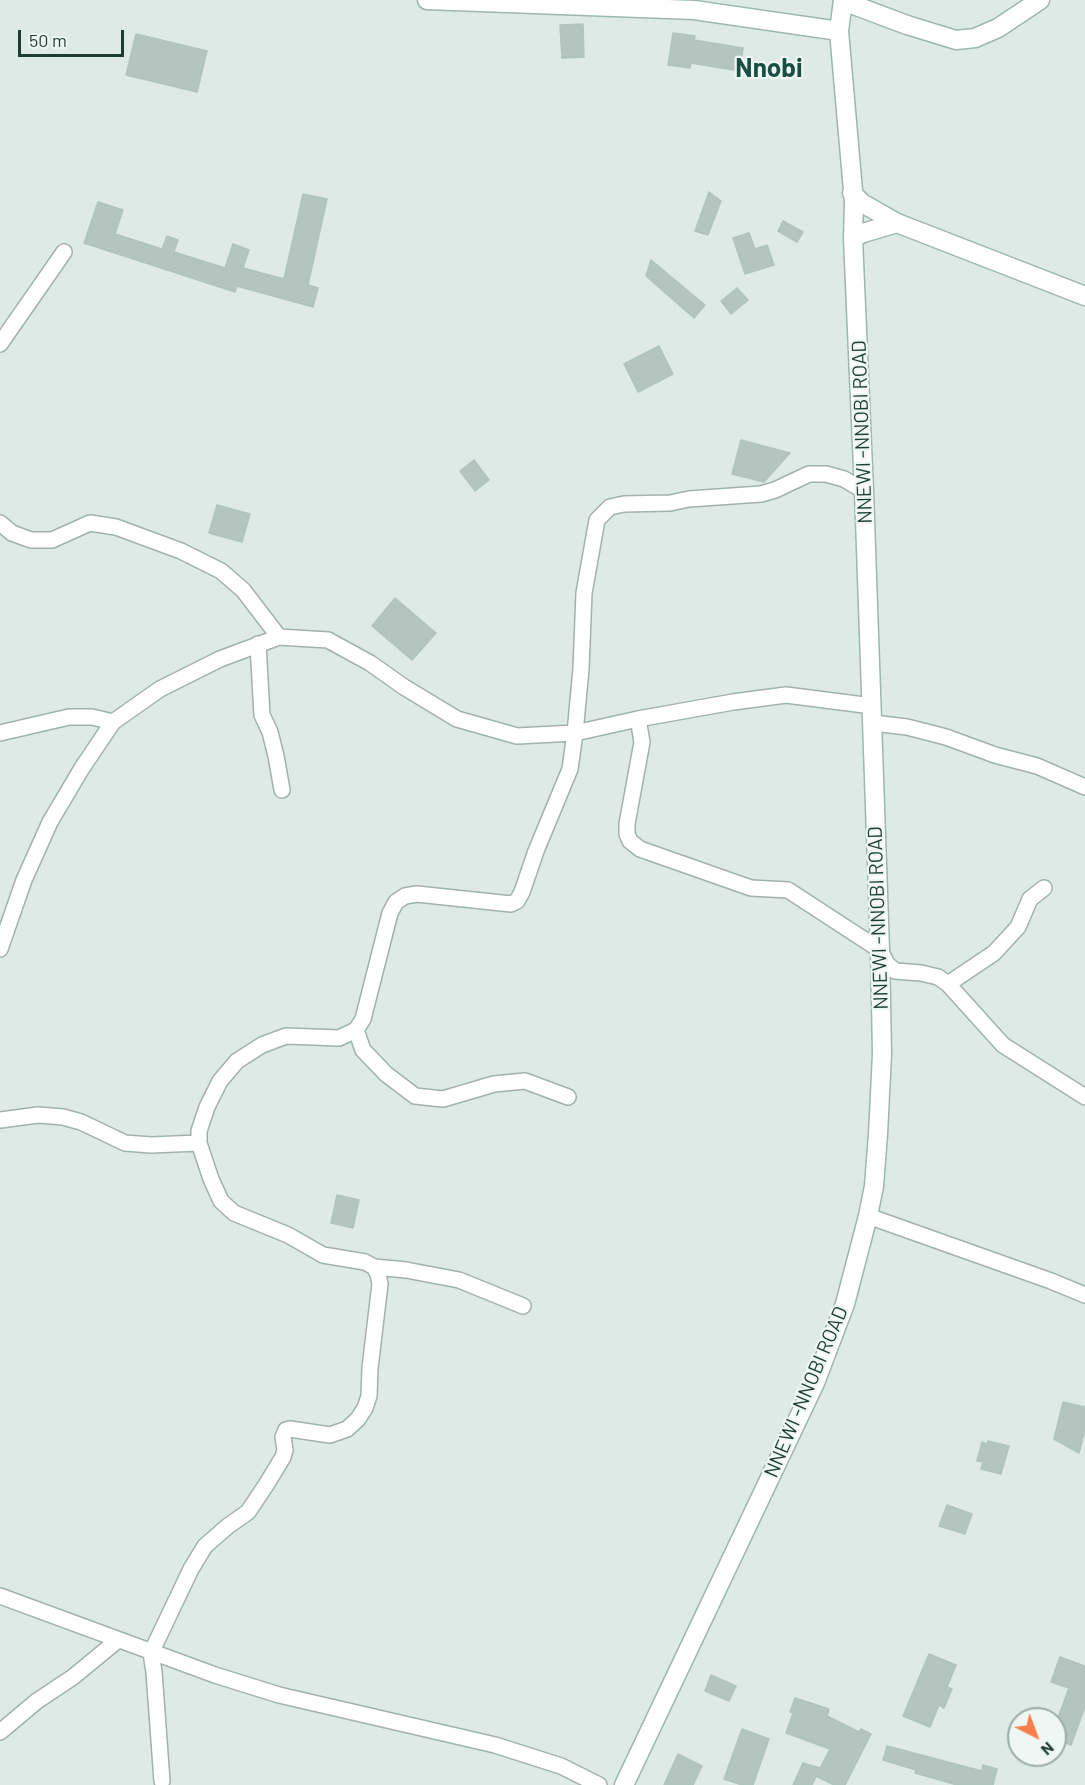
<!DOCTYPE html>
<style>
body{margin:0}
#map{position:relative;width:1085px;height:1785px;overflow:hidden;background:#deeae5;font-family:Barlow,sans-serif}
canvas{display:block}
.north{position:absolute;left:1007px;top:1707px;width:60px;height:60px;box-sizing:border-box;background:#eef7f3;border:2px solid #9baca7;border-radius:50%;rotate:138deg;font-size:16px;font-weight:700;line-height:24px;text-align:center;color:#1e3b34}
.north::after{content:'';display:block;margin:auto;width:21px;height:27px;background:#fa7e4c;clip-path:polygon(50% 0,100% 100%,50% 72%,0 100%)}
.scale{position:absolute;left:18px;top:30px;width:106px;height:27px;box-sizing:border-box;border:3px solid #1e3b34;border-top:0;padding-left:8px;font-size:18px;line-height:21px;white-space:nowrap;color:#1e3b34;-webkit-text-stroke:4px #eef7f3;paint-order:stroke}
</style>
<div id="map">
<canvas width="1085" height="1785"></canvas>
<div class="north">N</div>
<div class="scale">50 m</div>
</div>
<script>
const ctx = document.querySelector('canvas').getContext('2d');
ctx.lineJoin = 'round';
function paint(path, color) { ctx.fillStyle = color; ctx.fill(path, 'evenodd'); }
const poly = rows => new Path2D(rows.map(r => 'M' + r).join(''));
function stroke(path, color, width, dash) { ctx.strokeStyle = color; ctx.lineWidth = width; ctx.lineCap = dash ? 'butt' : 'round'; ctx.setLineDash(dash || []); ctx.stroke(path); }
function label(font, color, halo, rows, align = 'center') {
  ctx.font = font + ' Barlow,sans-serif'; ctx.lineWidth = 4.5; ctx.setLineDash([]); ctx.textBaseline = 'middle'; ctx.strokeStyle = halo; ctx.fillStyle = color; for (const [text, x, y, turn = 0] of rows) {
    ctx.save(); ctx.translate(x, y); ctx.rotate((+turn || 0) * Math.PI / 180); ctx.textAlign = isNaN(turn) ? turn : align; if (halo) ctx.strokeText(text, 0, 0); ctx.fillText(text, 0, 0); ctx.restore();
  }
}
const building = poly([
 [583,24,584,57,562,58,560,25,583,24],
 [673,33,695,36,694,40,743,48,740,71,691,63,690,68,668,65,673,33],
 [136,34,207,51,197,92,126,75,136,34],
 [709,192,721,201,708,235,695,231,709,192],
 [303,194,327,199,308,285,318,288,313,307,237,286,235,292,84,243,98,202,123,210,115,234,162,249,167,236,178,240,174,252,225,268,233,244,249,250,243,268,284,279,303,194],
 [783,221,803,232,797,242,778,231,783,221],
 [749,233,755,249,767,245,774,265,745,274,733,238,749,233],
 [651,260,705,305,694,318,646,276,651,260],
 [737,288,748,300,731,314,721,301,737,288],
 [659,346,673,374,638,392,624,364,659,346],
 [741,440,790,453,764,482,732,474,741,440],
 [474,460,489,480,475,491,460,471,474,460],
 [217,505,250,514,242,542,209,533,217,505],
 [395,598,436,633,412,660,372,626,395,598],
 [337,1195,359,1200,353,1228,331,1223,337,1195],
 [1063,1402,1085,1407,1085,1430,1079,1453,1054,1439,1063,1402],
 [988,1441,1009,1446,1001,1474,981,1469,983,1462,977,1461,982,1442,987,1444,988,1441],
 [947,1505,972,1514,965,1534,939,1526,947,1505],
 [929,1654,956,1665,947,1687,952,1689,944,1708,939,1705,930,1727,903,1716,929,1654],
 [1060,1657,1085,1666,1085,1707,1071,1745,1055,1739,1055,1726,1069,1688,1051,1682,1060,1657],
 [711,1675,736,1686,729,1701,705,1691,711,1675],
 [795,1698,829,1709,827,1716,859,1732,861,1729,871,1734,845,1785,834,1785,816,1776,830,1749,786,1733,793,1713,790,1712,795,1698],
 [742,1729,769,1739,753,1785,742,1785,724,1779,742,1729],
 [887,1746,982,1771,983,1765,997,1769,993,1785,957,1785,915,1773,916,1770,883,1760,887,1746],
 [678,1754,702,1766,693,1785,664,1785,678,1754],
 [803,1763,820,1768,812,1785,793,1785,803,1763]
]);
paint(building, '#b3c5be');
stroke(building, '#b0c4bd', 1.5);
const street = poly([
 [0,344,64,252],
 [0,523,12,533,31,540,52,540,90,523,116,527,181,551,221,571,243,590,279,637],
 [258,644,262,715,270,732,276,756,282,790],
 [638,719,642,742,627,824,627,834,630,841,640,849,751,888,788,890,880,950,887,964,895,971,921,973,938,977,948,984,1003,1045,1085,1097],
 [873,723,907,727,946,737,995,755,1037,766,1085,787],
 [0,733,69,717,92,717,113,722],
 [0,949,24,880,50,822,82,768,113,722,160,689,220,659,279,637,328,640,370,663,404,687,457,719,517,736,575,733,638,719,733,702,786,695,872,706],
 [948,984,994,953,1018,927,1030,899,1044,888],
 [356,1030,363,1050,386,1074,415,1096,443,1099,494,1084,525,1081,568,1097],
 [0,1120,38,1115,63,1117,81,1122,125,1143,151,1145,199,1143],
 [868,1216,1051,1281,1085,1295],
 [523,1306,459,1280,406,1270,374,1267,365,1262,323,1255,288,1235,234,1213,221,1201,211,1179,199,1143,199,1131,207,1107,220,1081,237,1061,262,1045,286,1036,339,1038,356,1030,363,1019,390,913,396,902,405,896,417,894,511,904,517,901,522,892,536,851,570,769,575,733,581,669,584,593,597,520,610,507,624,504,670,503,689,499,761,494,775,490,809,474,826,474,844,479,864,491],
 [0,1596,215,1675,279,1695,495,1745,561,1766,599,1785],
 [0,1732,37,1701,73,1677,118,1640],
 [162,1781,154,1672,151,1653,191,1569,205,1546,228,1526,248,1512,266,1485,283,1457,285,1450,283,1437,286,1430,290,1429,330,1435,347,1429,358,1419,365,1408,369,1396,370,1368,380,1284,378,1274,374,1267]
]);
const secondary = poly([
 [427,0,694,10,839,31],
 [843,1,907,25,956,40,975,38,998,28,1040,0],
 [852,193,862,203,897,223,1085,296],
 [853,238,863,233,897,223],
 [624,1785,815,1383,845,1304,868,1216,874,1186,878,1134,882,1054,880,950,864,491,853,238,854,202,839,31,843,0]
]);
stroke(street, '#a1b2ac', 18);
stroke(secondary, '#9cb7ae', 21);
stroke(street, '#fff', 15);
stroke(secondary, '#fff', 18);
label('20px', '#1e3b34', '#eef7f3', [
 ["NNEWI -NNOBI ROAD",862,432,-92],
 ["NNEWI -NNOBI ROAD",878,918,-92],
 ["NNEWI -NNOBI ROAD",806,1392,-67]
]);
label('bold 26px', '#194e43', '#eef7f3', [
 ["Nnobi",769,68]
]);
</script>
